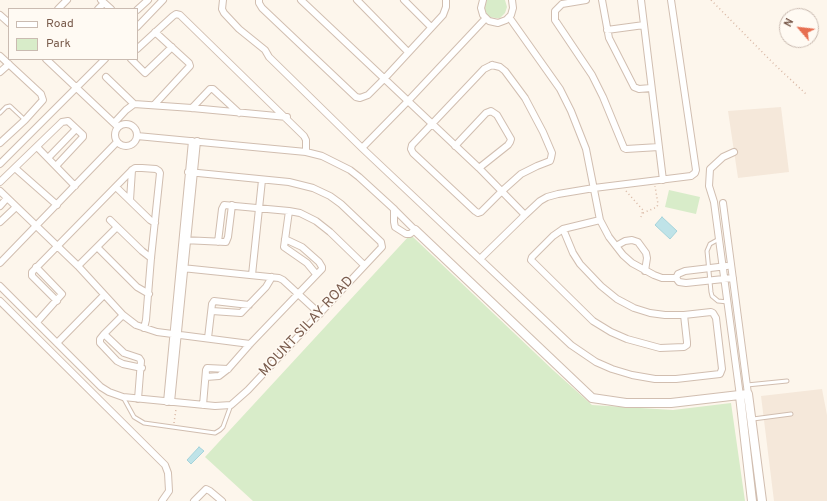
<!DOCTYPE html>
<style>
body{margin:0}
#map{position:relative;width:827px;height:501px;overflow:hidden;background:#fdf6ec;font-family:Overpass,sans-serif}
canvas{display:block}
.legend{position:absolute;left:8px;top:8px;width:130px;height:52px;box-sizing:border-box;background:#fffaf3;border:1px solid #cabbb1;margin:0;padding:5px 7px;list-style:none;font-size:12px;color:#7a5c4d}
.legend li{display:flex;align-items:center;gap:8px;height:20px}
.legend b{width:20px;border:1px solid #cabbb1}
.north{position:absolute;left:779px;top:8px;width:40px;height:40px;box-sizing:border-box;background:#fffaf3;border:1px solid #cabbb1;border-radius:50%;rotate:298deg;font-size:11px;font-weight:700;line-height:16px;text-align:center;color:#7a5c4d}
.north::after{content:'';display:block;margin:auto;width:14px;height:18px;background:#e76f51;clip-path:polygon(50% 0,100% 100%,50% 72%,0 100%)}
</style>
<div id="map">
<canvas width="827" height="501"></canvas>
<ul class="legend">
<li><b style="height:5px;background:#fff"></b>Road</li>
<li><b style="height:11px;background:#d8ecc9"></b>Park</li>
</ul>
<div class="north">N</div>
</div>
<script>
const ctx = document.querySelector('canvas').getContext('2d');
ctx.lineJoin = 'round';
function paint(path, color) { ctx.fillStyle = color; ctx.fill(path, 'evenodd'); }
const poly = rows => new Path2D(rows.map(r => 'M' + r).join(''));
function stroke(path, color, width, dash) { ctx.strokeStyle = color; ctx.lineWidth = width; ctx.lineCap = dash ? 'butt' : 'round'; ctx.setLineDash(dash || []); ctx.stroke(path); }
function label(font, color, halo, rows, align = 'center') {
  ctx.font = font + ' Overpass,sans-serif'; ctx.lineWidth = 3; ctx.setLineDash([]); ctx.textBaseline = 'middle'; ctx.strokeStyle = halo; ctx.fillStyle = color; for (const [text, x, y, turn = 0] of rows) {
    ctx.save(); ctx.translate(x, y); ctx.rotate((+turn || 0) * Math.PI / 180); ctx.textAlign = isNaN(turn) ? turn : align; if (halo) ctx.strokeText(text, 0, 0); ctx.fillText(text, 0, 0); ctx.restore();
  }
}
paint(poly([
 [781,107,789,172,738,178,728,111],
 [822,389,827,415,827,501,774,501,761,396]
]), '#f5e8da');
paint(poly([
 [487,0,505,0,507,7,505,13,500,18,496,18,489,17,487,14,484,8],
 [669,190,700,197,696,214,665,207],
 [409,236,413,237,553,370,592,405,673,410,731,403,745,501,253,501,205,457]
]), '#d8ecc9');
const water = poly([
 [662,217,677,231,670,239,655,225,662,217],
 [199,447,204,451,191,464,187,460,199,447]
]);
paint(water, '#bfe3e8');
stroke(water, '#a5d3da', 1);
const service = poly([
 [0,113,6,107,10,106,25,120],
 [719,239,710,244,707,251,711,292,712,296,718,301,728,302],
 [747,385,787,381],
 [123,397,134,417,144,423,215,433,220,430,223,427,231,405],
 [753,419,791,414]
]);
const minor = poly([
 [101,0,111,9],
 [223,0,222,9,224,13,239,29,265,50,269,57,362,148,571,345,596,362,612,369,632,375,655,379,676,379,720,374,722,369,716,318,713,313,711,312,684,315,665,315,650,313,634,308,617,299,601,286,580,264,573,253,563,229],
 [259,0,259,3,262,8,356,97,360,98,368,95,384,79,443,15,446,7,446,0],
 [301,0,479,168,525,215],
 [357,0,408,52],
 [404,0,431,27],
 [483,0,481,8,483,15,489,21,498,23,506,20,511,15,513,8,512,0],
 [586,0,562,4,555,11,555,20,592,75,603,97,624,148,626,149,659,147],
 [602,0,609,38,634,87,639,89,651,88],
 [641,0,663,180],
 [58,9,67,0],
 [98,9,104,3],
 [137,10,148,0],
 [0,15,9,23],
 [509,17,560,89,571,111,586,149,600,220,609,237,623,255,632,263,654,275,662,278,676,278,679,282,686,283,733,278],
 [137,27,163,0],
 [607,30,644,25],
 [137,49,173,16,176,14,180,15,304,136,306,140,306,152],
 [0,56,41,94,43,100,25,120,0,143],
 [46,59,118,127],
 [131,59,145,73,172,47],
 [492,65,500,67,505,71,525,98,543,132,552,153,551,158,550,161,537,166,521,174,502,191,481,212,478,213,475,211,413,153,411,149,412,145,484,69,492,65],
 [0,72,9,64],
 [106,77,134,104],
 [154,105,190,66,189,63,155,32],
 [192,108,210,89,213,89,239,113],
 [114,123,126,110,134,104,192,108,287,117],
 '115 135a11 11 0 1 1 22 0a11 11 0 1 1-22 0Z',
 [137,136,306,152,322,156,350,170,359,177,394,209,415,230,410,234,406,234,395,227,394,222,394,209],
 [455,146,486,113,491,111,497,115,511,139,510,142,508,145,479,168],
 [37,147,75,186],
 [362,148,408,101,486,18],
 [734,152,723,157,710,169,709,186,714,202,740,396],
 [48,158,76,129],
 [0,164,105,59],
 [15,168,57,205],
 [0,182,62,122,68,121,83,135,83,137,56,166],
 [116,187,150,220,155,223],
 [0,191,78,266,123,315,136,325,157,332,250,344],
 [130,200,132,170],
 [723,203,748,394],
 [0,206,7,198],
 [289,211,284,247,307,263,316,274],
 [110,220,142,251,151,258],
 [600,220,563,229,553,236,532,257,531,260,593,321,611,332,627,339,660,348,684,347,687,345,687,342,684,315],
 [0,222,16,207],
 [183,240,226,242,228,237,232,205],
 [218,242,222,209,224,205,289,211,300,213,316,221,330,232,364,265],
 [616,246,625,241,632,240,638,242,646,253,647,258,645,271],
 [97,247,137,287,149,294],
 [480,259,525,215,540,201,547,197,558,194,594,188,691,176,695,173,696,170,671,0],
 [0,263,117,142],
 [78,266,117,227],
 [36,267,62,294,37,322],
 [182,268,279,278,283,280,320,314],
 [252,275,262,180],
 [676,278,678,274,685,271,727,266],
 [0,286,101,387,109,392,123,397,215,406,231,405,248,390,382,247,381,242,341,204,330,196,313,188,289,182,188,172],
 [0,301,165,465,168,473,169,491,162,501],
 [57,301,32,276,32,272,132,170,135,168,142,168,156,169,159,171,160,173,151,258,146,320,144,328],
 [212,311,241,313,266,287,272,277],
 [123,315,104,334,100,339,100,343,117,361,123,364,142,368],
 [104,334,124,353,139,358,141,361,138,399],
 [208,338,212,304,214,301,249,305],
 [57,343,104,295],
 [206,377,219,376,228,369,250,344,322,269,322,267,319,262,302,247,285,239],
 [167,402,192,141],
 [171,402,197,141],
 [203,405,206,370,207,368,228,369],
 [194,501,206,489,210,491,222,501]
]);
const tertiary = poly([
 [415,230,592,398,626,403,671,403,748,394,762,501],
 [740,396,752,501]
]);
stroke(service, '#d1beb0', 5);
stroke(minor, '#d1beb0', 8);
stroke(tertiary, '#d1beb0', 10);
stroke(poly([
 [711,0,772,62,807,95],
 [626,191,643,210,641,217],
 [643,213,657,207,658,204,655,186],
 [174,423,176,409]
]), '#d9b8a5', 1.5, [1, 3]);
stroke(service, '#fff', 3);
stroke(minor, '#fff', 6);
stroke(tertiary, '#fff', 8);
label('14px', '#7a5c4d', '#fffaf3', [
 ["MOUNT SILAY ROAD",307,327,-47]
]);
</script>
